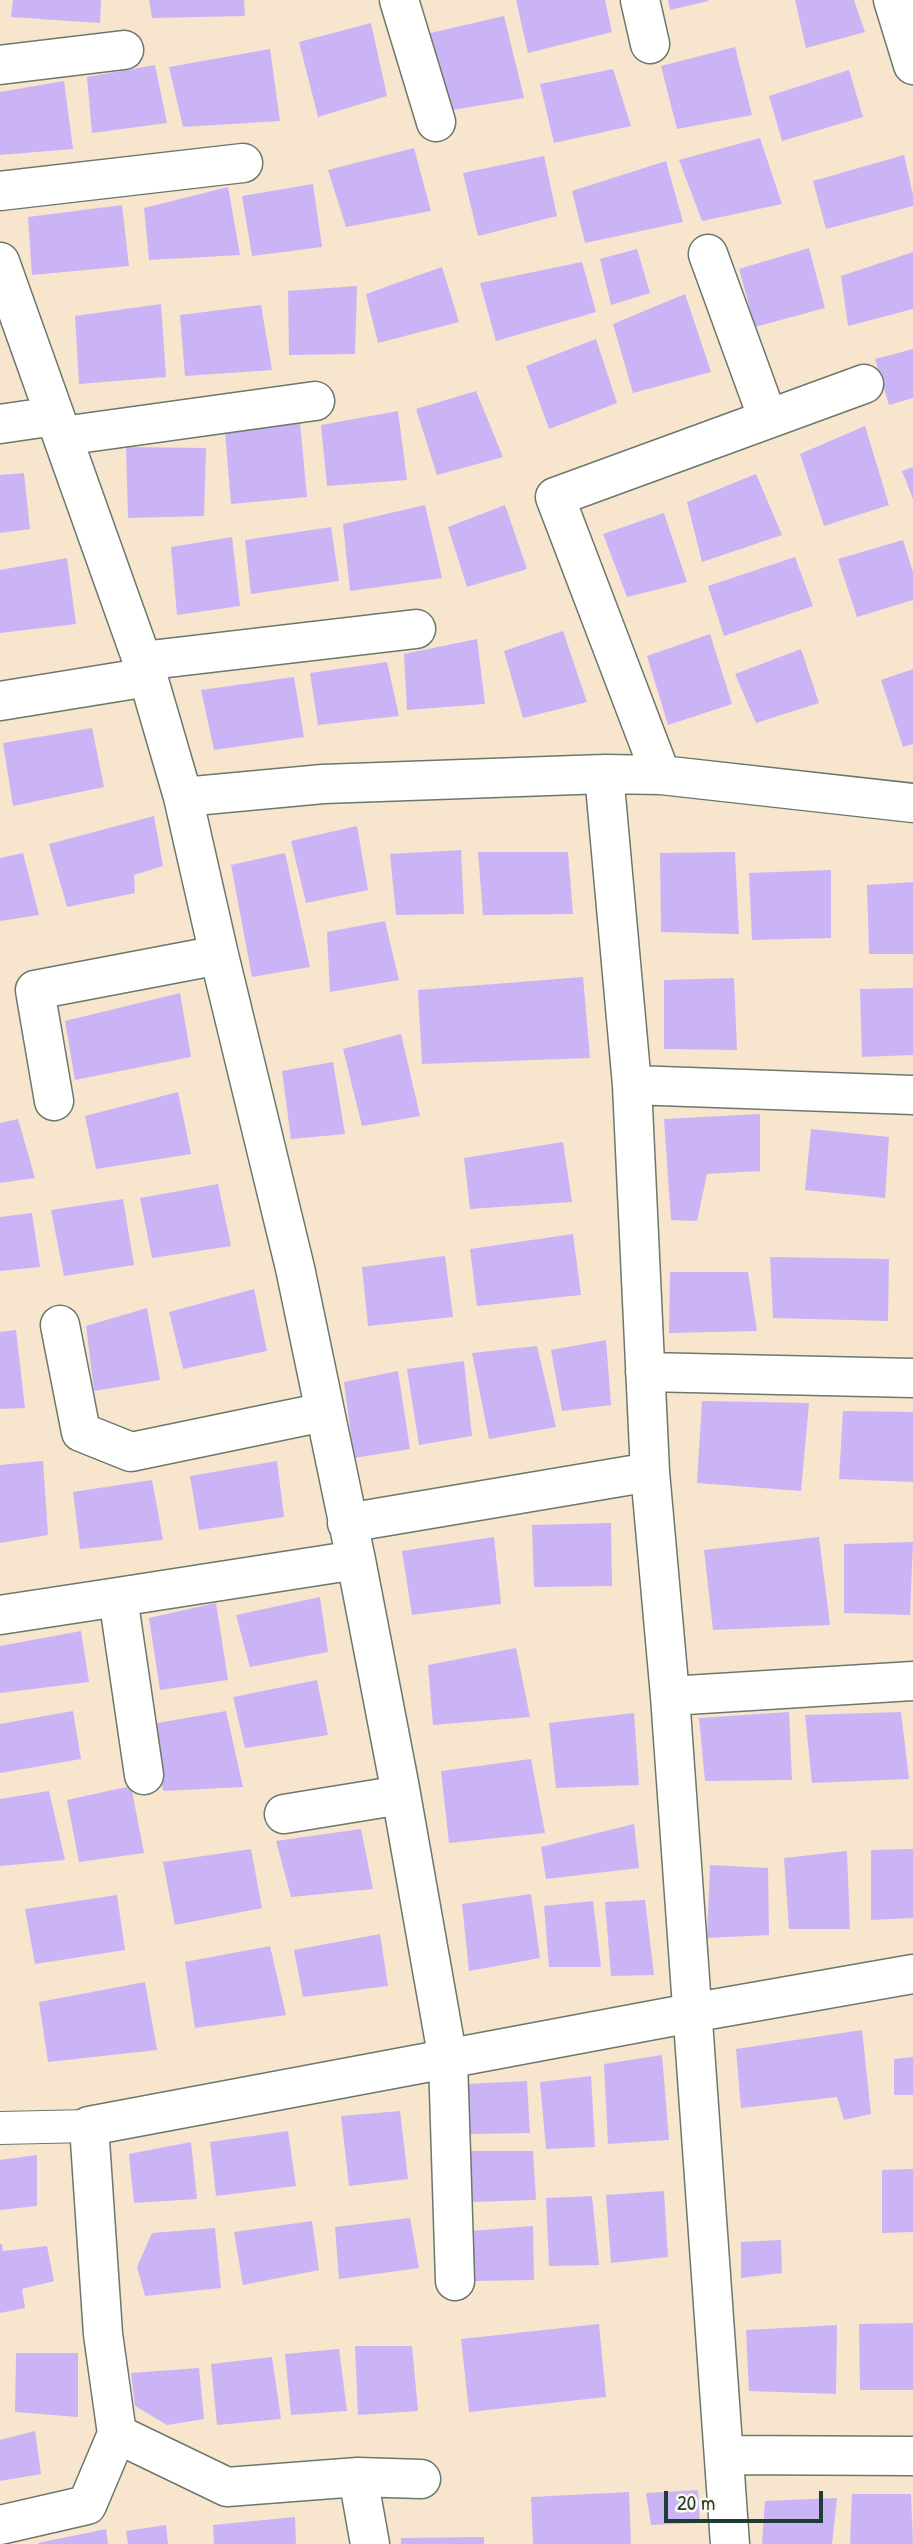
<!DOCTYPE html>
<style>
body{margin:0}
#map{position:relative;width:913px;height:2544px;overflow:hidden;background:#f7e5ce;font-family:"Patrick Hand",sans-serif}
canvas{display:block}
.scale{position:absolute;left:664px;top:2491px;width:159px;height:32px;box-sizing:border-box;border:4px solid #1f3d34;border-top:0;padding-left:9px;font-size:21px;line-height:24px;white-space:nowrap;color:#1f3d34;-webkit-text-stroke:5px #fbf7ec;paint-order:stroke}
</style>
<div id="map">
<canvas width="913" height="2544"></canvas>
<div class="scale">20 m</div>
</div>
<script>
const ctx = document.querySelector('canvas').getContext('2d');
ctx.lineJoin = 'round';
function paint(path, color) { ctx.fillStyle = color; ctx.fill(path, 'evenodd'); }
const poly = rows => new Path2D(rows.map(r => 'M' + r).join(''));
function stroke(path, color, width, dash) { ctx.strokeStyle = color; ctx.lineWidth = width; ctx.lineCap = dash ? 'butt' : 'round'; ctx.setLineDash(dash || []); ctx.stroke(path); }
paint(poly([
 [13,0,101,0,100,23,11,17],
 [149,0,244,0,245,16,152,18],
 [516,0,605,0,612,32,528,53],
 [668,0,708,0,708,1,670,10],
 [795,0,854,0,865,32,806,48],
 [504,16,524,98,446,111,426,34],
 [371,23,387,96,318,117,299,42],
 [735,47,752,115,677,129,661,66],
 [270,49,280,121,183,127,169,67],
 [155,65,167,123,92,133,87,77],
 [613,69,631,126,554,143,540,84],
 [849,70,863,117,782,141,769,96],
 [64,81,73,149,0,155,0,92],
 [760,138,782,204,702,221,679,160],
 [414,148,431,211,346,227,328,170],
 [904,155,913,195,913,206,826,229,813,181],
 [544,156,557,216,478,236,463,173],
 [666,161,683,222,585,243,572,191],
 [313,184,322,247,252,256,242,196],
 [228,187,240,255,149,260,144,208],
 [122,205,129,266,32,275,28,217],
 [809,248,825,308,755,327,739,269],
 [637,249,650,293,611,305,600,259],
 [913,252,913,309,848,326,841,276],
 [582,262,596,312,496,341,480,283],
 [442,267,459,322,378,343,366,294],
 [357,286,355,354,289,355,288,291],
 [685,294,711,372,633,393,613,324],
 [161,304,166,377,79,384,75,316],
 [261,305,272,370,185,376,180,315],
 [596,339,617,403,549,429,526,366],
 [913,349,913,398,889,405,875,359],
 [476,391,503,457,437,475,416,409],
 [398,411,407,480,327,486,321,425],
 [300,423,307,497,231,504,225,431],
 [865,426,889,505,824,526,800,454],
 [126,447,206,448,204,516,128,518],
 [913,467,913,499,902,471],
 [24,473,30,529,0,533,0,475],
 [756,474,782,535,702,562,687,502],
 [425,505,442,578,350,591,343,524],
 [505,505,527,569,467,587,448,527],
 [664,513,687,582,627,597,603,534],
 [331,527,339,581,251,594,245,540],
 [232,537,240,606,177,615,171,547],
 [903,540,913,572,913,600,857,617,838,559],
 [795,557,813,606,724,636,708,586],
 [67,558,76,624,0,633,0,570],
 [563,631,587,702,523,718,504,651],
 [710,634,732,704,668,725,647,656],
 [477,639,485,704,407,710,404,654],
 [801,649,819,703,756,723,735,674],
 [387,662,399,716,318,725,310,673],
 [913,669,913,744,903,747,881,680],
 [294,677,304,737,214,750,201,690],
 [92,728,104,787,13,806,3,743],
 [154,816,163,866,134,875,135,893,67,907,49,844],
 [357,826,368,890,306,903,291,841],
 [461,850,464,914,396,915,390,854],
 [478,852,568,852,573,914,483,915],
 [735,852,739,934,661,932,660,853],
 [23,853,39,915,0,921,0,858],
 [285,853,310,967,252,977,231,865],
 [831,870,831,938,752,940,749,873],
 [913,882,913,954,869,954,867,885],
 [385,921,399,980,330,992,327,932],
 [583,977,590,1058,422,1064,418,990],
 [734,978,737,1050,664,1049,664,980],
 [913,988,913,1055,862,1057,860,989],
 [180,993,191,1057,75,1080,65,1021],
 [401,1034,420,1116,362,1126,343,1049],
 [333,1062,345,1134,291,1139,282,1071],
 [178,1092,191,1154,96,1169,85,1116],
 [760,1114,760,1171,707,1174,697,1221,671,1220,664,1119],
 [18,1119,35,1178,0,1183,0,1123],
 [811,1129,889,1137,885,1198,805,1190],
 [563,1142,572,1202,470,1209,464,1158],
 [218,1184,231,1246,152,1258,140,1198],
 [123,1199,134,1265,64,1276,51,1210],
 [32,1213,40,1267,0,1271,0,1217],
 [573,1234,581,1295,477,1306,470,1249],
 [445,1256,453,1317,368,1326,362,1267],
 [770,1257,889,1259,888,1321,773,1318],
 [670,1272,748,1272,757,1331,669,1333],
 [254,1289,267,1351,183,1369,169,1312],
 [147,1308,160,1380,94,1391,86,1326],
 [16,1330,25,1408,0,1409,0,1332],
 [606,1340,611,1405,562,1411,551,1350],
 [537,1346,556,1427,489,1439,472,1353],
 [464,1361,472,1436,419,1445,407,1369],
 [398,1371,410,1449,354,1458,344,1382],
 [702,1401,809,1403,801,1491,697,1483],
 [843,1411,913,1412,913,1482,839,1479],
 [43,1461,48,1535,0,1543,0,1465],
 [277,1461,284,1517,199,1530,190,1476],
 [152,1480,163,1540,80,1549,73,1492],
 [611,1523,612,1586,534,1587,532,1525],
 [494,1537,501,1604,412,1615,402,1551],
 [819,1537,830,1625,713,1630,704,1550],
 [913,1542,910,1615,844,1613,844,1544],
 [320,1597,328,1652,250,1667,236,1615],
 [216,1603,228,1680,160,1690,149,1618],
 [81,1631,89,1682,0,1693,0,1646],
 [516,1648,530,1717,433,1725,428,1665],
 [317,1680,328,1735,245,1748,233,1697],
 [73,1711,81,1759,0,1773,0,1724],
 [226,1711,243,1787,163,1791,152,1724],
 [789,1712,792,1780,705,1781,699,1718],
 [901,1712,909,1779,812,1783,805,1715],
 [634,1713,639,1785,556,1788,549,1723],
 [531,1759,545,1833,449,1843,441,1771],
 [131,1786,144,1853,79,1862,67,1800],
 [49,1791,65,1860,0,1866,0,1799],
 [634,1824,639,1868,546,1879,541,1847],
 [361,1829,373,1889,291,1897,276,1841],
 [251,1849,262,1908,175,1925,163,1862],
 [913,1849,913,1918,871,1920,871,1850],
 [847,1851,850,1929,789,1929,784,1858],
 [710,1865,768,1868,769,1935,707,1938],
 [531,1894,540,1958,469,1971,462,1904],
 [117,1895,125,1950,35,1964,25,1909],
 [645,1900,654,1975,611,1976,605,1902],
 [593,1901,601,1967,549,1967,544,1906],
 [380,1934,388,1986,303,1997,294,1950],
 [270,1946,286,2015,195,2028,185,1962],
 [145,1982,157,2050,48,2062,39,2002],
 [862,2030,871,2114,844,2120,837,2097,741,2108,736,2049],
 [662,2055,669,2140,608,2144,604,2064],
 [913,2057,913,2095,894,2095,894,2059],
 [591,2076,595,2147,546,2149,540,2082],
 [527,2081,530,2133,470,2134,467,2084],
 [400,2111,408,2179,349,2186,341,2116],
 [288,2131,296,2186,216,2196,210,2142],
 [191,2142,197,2199,134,2203,129,2154],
 [467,2151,533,2151,536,2200,470,2202],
 [37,2155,37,2206,0,2210,0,2160],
 [913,2169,913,2232,882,2233,882,2170],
 [664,2191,668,2257,611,2263,606,2195],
 [592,2196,599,2265,549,2266,546,2198],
 [410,2218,419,2268,339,2279,335,2227],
 [312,2221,319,2270,243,2285,234,2232],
 [533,2226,534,2280,473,2281,470,2231],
 [215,2228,221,2288,145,2296,137,2267,152,2233],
 [781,2240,782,2273,741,2278,741,2242],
 [0,2244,2,2244,3,2251,47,2246,54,2281,22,2289,25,2308,0,2313],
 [913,2323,913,2390,860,2390,859,2324],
 [599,2324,606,2397,469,2412,461,2339],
 [837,2325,836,2394,749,2391,746,2330],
 [355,2346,412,2346,418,2411,358,2415],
 [339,2349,347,2411,291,2415,285,2354],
 [16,2353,78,2353,78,2417,15,2412],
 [272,2357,281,2419,217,2425,211,2364],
 [199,2368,204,2419,167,2425,135,2406,131,2373],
 [35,2431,41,2474,0,2481,0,2440],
 [698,2490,700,2523,651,2525,646,2493],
 [629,2492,631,2544,533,2544,531,2497],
 [852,2494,911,2494,913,2544,850,2544],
 [837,2498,832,2544,762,2544,765,2501],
 [295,2517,296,2544,214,2544,213,2525],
 [166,2525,168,2544,128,2544,126,2531],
 [106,2529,108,2544,39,2544,38,2543],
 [484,2537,484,2544,401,2544,401,2538]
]), '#cbb4f5');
const service = poly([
 [0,2128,89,2126]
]);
const minor = poly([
 [399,0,436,122],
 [640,0,650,44],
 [893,0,913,65],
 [0,65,124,50],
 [0,191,243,163],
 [708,254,768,419],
 [0,262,148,677,183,797,219,955,295,1268,356,1560,399,1783,448,2060,455,2281],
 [0,424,55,416],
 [63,436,315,401],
 [142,661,416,629],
 [0,701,148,677],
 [604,774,632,1085,650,1472,670,1696,730,2544],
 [661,775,555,497,864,384],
 [183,797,323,784,604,774,661,775,913,803],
 [632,1085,913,1095],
 [54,1101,35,990,219,955],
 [60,1325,81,1432,131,1452,324,1412],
 [645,1372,913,1378],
 [347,1523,650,1472],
 [0,1615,118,1597],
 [670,1696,913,1681],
 [144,1775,118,1597,356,1560],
 [284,1814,401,1795],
 [117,2434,227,2487,358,2477,421,2479],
 [725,2455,913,2456],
 [358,2477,370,2544],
 [0,2525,87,2505,117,2434,103,2334,89,2126,691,2013,913,1974]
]);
stroke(service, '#6b786a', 34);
stroke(minor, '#6b786a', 41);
stroke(service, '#fff', 32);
stroke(minor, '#fff', 38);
</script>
